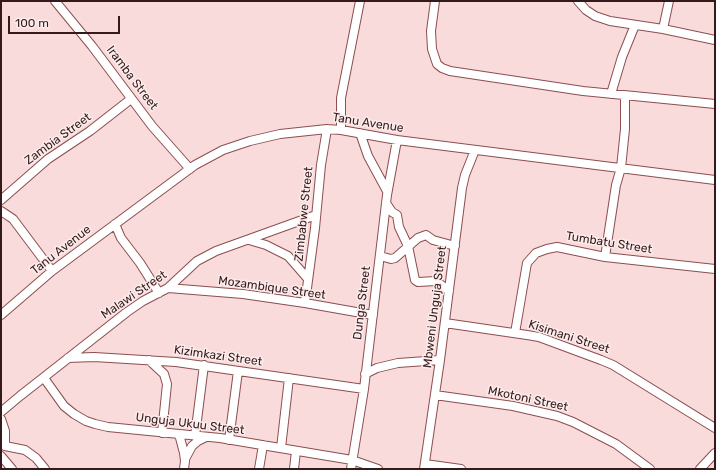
<!DOCTYPE html>
<style>
body{margin:0}
#map{position:relative;width:716px;height:470px;overflow:hidden;background:#f9dbdb;font-family:Rubik,sans-serif}
canvas{display:block}
.frame{position:absolute;inset:0;border:2px solid #351a1b;pointer-events:none}
.scale{position:absolute;left:8px;top:16px;width:112px;height:18px;box-sizing:border-box;border:2px solid #351a1b;border-top:0;padding-left:5px;font-size:12px;line-height:14px;white-space:nowrap;color:#351a1b;-webkit-text-stroke:3px #fcecec;paint-order:stroke}
</style>
<div id="map">
<canvas width="716" height="470"></canvas>
<div class="frame"></div>
<div class="scale">100 m</div>
</div>
<script>
const ctx = document.querySelector('canvas').getContext('2d');
ctx.lineJoin = 'round';
const poly = rows => new Path2D(rows.map(r => 'M' + r).join(''));
function stroke(path, color, width, dash) { ctx.strokeStyle = color; ctx.lineWidth = width; ctx.lineCap = dash ? 'butt' : 'round'; ctx.setLineDash(dash || []); ctx.stroke(path); }
function label(font, color, halo, rows, align = 'center') {
  ctx.font = font + ' Rubik,sans-serif'; ctx.lineWidth = 3; ctx.setLineDash([]); ctx.textBaseline = 'middle'; ctx.strokeStyle = halo; ctx.fillStyle = color; for (const [text, x, y, turn = 0] of rows) {
    ctx.save(); ctx.translate(x, y); ctx.rotate((+turn || 0) * Math.PI / 180); ctx.textAlign = isNaN(turn) ? turn : align; if (halo) ctx.strokeText(text, 0, 0); ctx.fillText(text, 0, 0); ctx.restore();
  }
}
const minor = poly([
 [55,1,92,46,152,126,190,169],
 [435,1,431,31,432,49,437,64,442,68,450,71,583,91,715,104],
 [578,1,586,10,595,16,610,21,663,29,715,40],
 [663,29,669,1],
 [611,94,622,57,635,25],
 [341,130,341,98,360,1],
 [360,133,368,156,387,191],
 [1,200,48,159,90,131,131,99],
 [386,203,392,212,397,215,399,227,408,246,415,280,418,282,436,281,449,291],
 [1,211,13,219,52,271],
 [115,224,121,238,140,263,159,293],
 [249,240,266,245,288,256,308,279],
 [380,256,391,259,395,258,418,238,426,235,433,240,455,246],
 [605,257,616,185,621,168,625,129,625,96],
 [168,288,243,294,305,303,373,315],
 [305,303,315,228,321,165,327,129],
 [1,315,52,271,195,165,223,150,250,141,280,134,327,129,341,130,397,140,715,180],
 [445,323,527,335,539,337,601,360,613,365,715,428],
 [515,333,527,263,536,253,547,249,557,247,605,257,715,269],
 [68,358,94,357,176,362,364,389],
 [149,360,164,374,167,384,162,433],
 [365,374,377,368,398,363,440,360],
 [44,378,64,406,74,414,86,421,95,424,108,427,220,438,352,460,378,469],
 [435,395,513,406,557,416,573,422,616,444,650,469],
 [1,412,20,396,127,312,143,301,168,288,197,261,216,251,316,215],
 [1,419,5,431,5,446,25,450,36,458,45,469],
 [179,434,184,453,185,461,184,469],
 [195,436,204,365],
 [229,440,238,371],
 [281,448,289,378],
 [1,456,12,469],
 [185,459,192,446,198,441,206,437],
 [425,464,461,469],
 [259,469,263,445],
 [294,469,296,451],
 [351,469,364,389,387,195,397,140],
 [424,469,440,360,462,188,465,175,475,150],
 [700,469,715,453]
]);
stroke(minor, '#8c4e50', 10);
stroke(minor, '#fff', 8);
label('12px', '#351a1b', '#fcecec', [
 ["Iramba Street",132,78,53],
 ["Tanu Avenue",368,123,9],
 ["Zambia Street",58,139,-36],
 ["Zimbabwe Street",304,214,-84],
 ["Tumbatu Street",609,243,9],
 ["Tanu Avenue",61,250,-38],
 ["Mozambique Street",272,288,8],
 ["Malawi Street",134,295,-34],
 ["Dunga Street",362,303,-83],
 ["Mbweni Unguja Street",435,307,-83],
 ["Kisimani Street",569,337,18],
 ["Kizimkazi Street",218,356,8],
 ["Mkotoni Street",528,399,12],
 ["Unguja Ukuu Street",190,424,7]
]);
</script>
